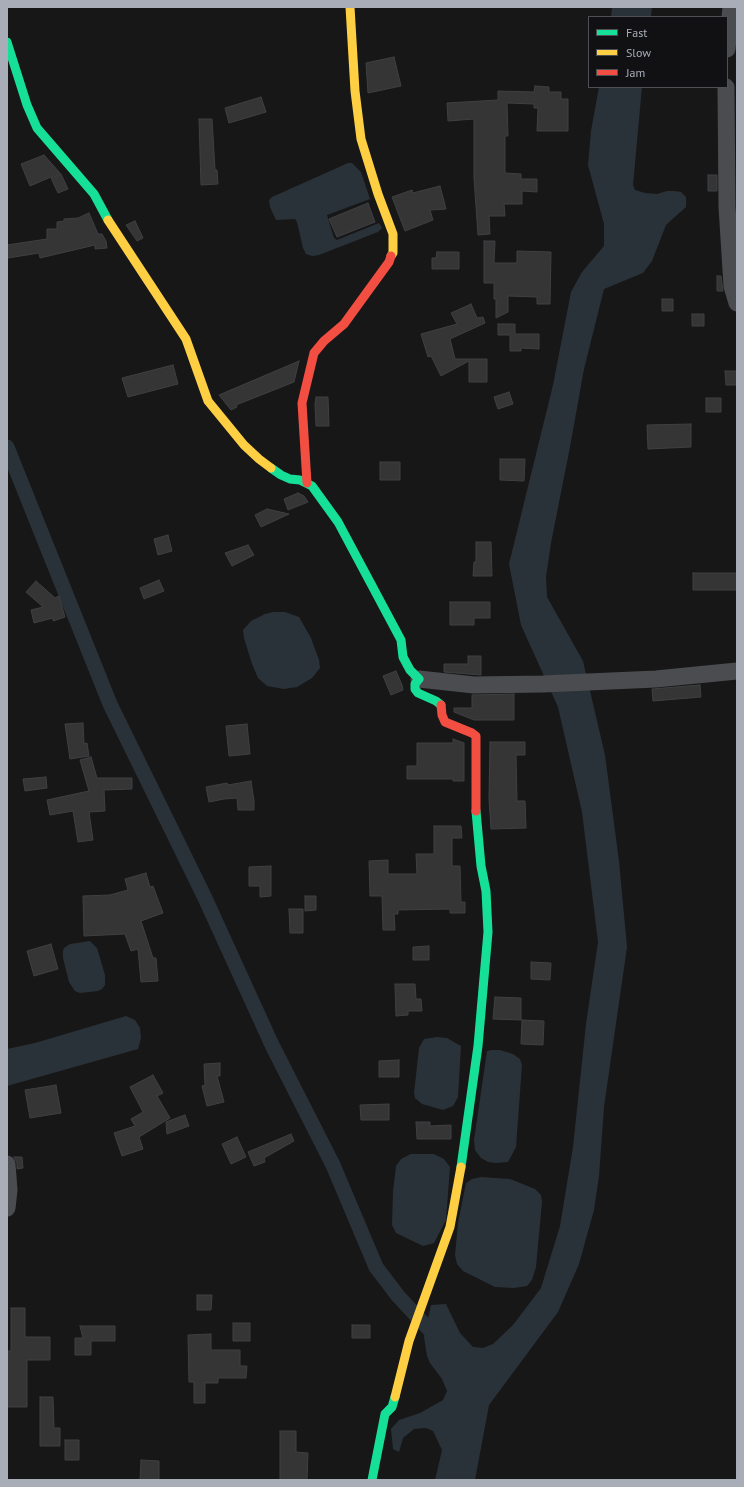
<!DOCTYPE html>
<style>
body{margin:0}
#map{position:relative;width:744px;height:1487px;overflow:hidden;background:#171717;font-family:"PT Sans",sans-serif}
canvas{display:block}
.frame{position:absolute;inset:0;border:8px solid #a8adb8;pointer-events:none}
.legend{position:absolute;left:588px;top:16px;width:140px;height:72px;box-sizing:border-box;background:#111113;border:1px solid #4d4f55;margin:0;padding:5px 7px;list-style:none;font-size:12px;color:#a8adb8}
.legend li{display:flex;align-items:center;gap:8px;height:20px}
.legend b{width:20px;border:1px solid #4d4f55}
</style>
<div id="map">
<canvas width="744" height="1487"></canvas>
<div class="frame"></div>
<ul class="legend">
<li><b style="height:5px;background:#16e098"></b>Fast</li>
<li><b style="height:5px;background:#ffcf43"></b>Slow</li>
<li><b style="height:5px;background:#f24e42"></b>Jam</li>
</ul>
</div>
<script>
const ctx = document.querySelector('canvas').getContext('2d');
ctx.lineJoin = 'round';
function paint(path, color) { ctx.fillStyle = color; ctx.fill(path, 'evenodd'); }
const poly = rows => new Path2D(rows.map(r => 'M' + r).join(''));
function stroke(path, color, width, dash) { ctx.strokeStyle = color; ctx.lineWidth = width; ctx.lineCap = dash ? 'butt' : 'round'; ctx.setLineDash(dash || []); ctx.stroke(path); }
paint(poly([
 [612,7,652,7,651,17,611,17],
 [599,87,642,87,633,185,635,190,645,193,657,194,667,191,674,191,681,192,686,197,686,207,666,225,652,261,643,273,604,289,584,369,570,447,551,543,546,577,547,597,583,661,605,755,619,861,627,947,604,1107,599,1176,594,1210,579,1264,558,1312,489,1405,475,1480,435,1480,442,1450,433,1431,426,1428,414,1429,403,1438,399,1452,393,1449,391,1429,399,1420,420,1413,443,1400,447,1391,442,1379,430,1363,427,1356,424,1337,431,1305,446,1304,460,1333,473,1347,483,1348,493,1344,513,1325,541,1288,560,1226,573,1147,586,1024,598,942,582,812,558,707,521,625,509,564,553,385,571,292,582,272,604,246,604,224,588,165,591,131],
 [348,163,352,163,361,172,370,199,327,215,334,238,337,240,379,223,382,228,378,232,319,255,312,256,306,254,303,248,297,222,295,219,276,220,270,207,269,200,272,197],
 [273,612,285,612,299,617,311,638,319,660,320,668,312,678,297,687,284,689,267,686,258,678,252,664,244,638,243,630,251,621,265,614],
 [90,941,97,948,105,975,105,985,102,989,98,991,80,993,75,991,69,982,63,958,63,951,64,948,70,944],
 [126,1016,135,1020,140,1028,141,1038,138,1049,7,1086,7,1049,35,1043],
 [437,1037,447,1038,461,1046,458,1097,453,1106,443,1110,422,1104,415,1098,414,1093,419,1048,424,1039],
 [492,1050,500,1050,513,1054,520,1059,522,1065,516,1147,508,1162,496,1163,488,1162,481,1158,475,1150,474,1140,487,1051],
 [411,1154,434,1154,444,1159,450,1167,446,1220,434,1243,423,1246,396,1233,392,1225,393,1192,396,1166,401,1159],
 [481,1177,510,1179,535,1189,541,1195,542,1202,536,1267,532,1280,527,1286,514,1288,495,1287,463,1271,457,1264,455,1255,458,1223,466,1183,472,1179]
]), '#2a3239');
stroke(poly([
 [7,447,110,704,205,898,272,1045,333,1165,376,1267,398,1296,441,1342]
]), '#2a3239', 15);
const building = poly([
 [394,57,401,86,368,93,366,63,394,57],
 [535,86,549,87,549,92,561,92,561,99,568,99,568,131,537,131,538,108,534,108,534,104,507,103,508,136,505,136,505,173,521,174,521,179,537,179,537,192,522,191,522,204,504,204,505,216,489,216,490,234,478,235,474,178,474,119,448,121,447,103,498,100,498,91,534,92,535,86],
 [261,97,266,112,229,123,225,108,261,97],
 [199,119,212,119,215,170,217,170,218,184,201,185,199,119],
 [44,155,60,173,30,186,21,164,44,155],
 [61,174,68,189,58,193,51,178,61,174],
 [708,175,717,175,717,191,708,191,708,175],
 [440,186,446,209,430,210,433,220,405,231,392,197,412,190,413,193,440,186],
 [368,203,375,222,337,237,329,219,368,203],
 [89,213,98,234,102,234,106,241,107,248,95,249,95,245,40,258,39,253,8,258,7,245,47,239,47,229,57,229,57,222,64,221,64,219,78,218,89,213],
 [135,221,143,238,137,241,126,225,135,221],
 [484,241,495,241,494,263,517,263,517,251,551,252,550,304,537,304,537,297,508,296,508,312,496,318,496,299,494,299,494,283,484,283,484,241],
 [437,252,459,252,459,269,432,269,432,258,436,258,437,252],
 [717,276,721,276,723,291,717,291,717,276],
 [662,299,673,299,673,311,662,311,662,299],
 [471,304,477,318,483,317,485,323,450,339,455,359,487,359,487,382,469,382,469,361,441,376,431,356,428,357,421,334,457,324,451,313,471,304],
 [692,314,704,314,704,326,692,326,692,314],
 [498,324,515,324,515,334,539,334,539,349,521,348,521,351,510,351,510,335,498,335,498,324],
 [299,361,294,382,236,405,237,407,231,410,219,395,299,361],
 [173,365,178,384,128,397,122,378,173,365],
 [725,371,737,371,737,385,726,385,725,371],
 [509,392,513,404,498,409,494,397,509,392],
 [316,397,328,397,329,426,316,426,315,404,316,397],
 [706,398,721,398,721,412,706,412,706,398],
 [691,424,691,447,648,449,647,425,691,424],
 [500,459,525,459,524,481,500,480,500,459],
 [380,462,400,462,400,480,380,480,380,462],
 [298,493,304,496,308,502,288,510,284,499,298,493],
 [267,509,289,514,261,527,255,515,267,509],
 [168,535,172,551,158,555,154,539,168,535],
 [476,542,491,542,492,576,473,576,474,562,476,562,476,542],
 [248,545,254,555,232,566,225,553,248,545],
 [693,573,737,573,737,590,693,590,693,573],
 [159,580,164,591,144,599,140,588,159,580],
 [36,581,55,598,59,596,65,617,53,621,53,618,34,623,31,610,43,607,26,592,36,581],
 [450,602,490,602,490,618,474,618,474,625,450,625,450,602],
 [468,656,481,656,481,675,444,672,444,664,468,664,468,656],
 [396,671,402,685,403,690,391,695,383,676,396,671],
 [700,685,701,697,653,701,652,689,700,685],
 [514,694,514,720,474,720,454,712,454,708,472,708,472,695,514,694],
 [83,723,84,744,87,743,89,756,70,759,65,724,83,723],
 [247,724,250,754,229,756,226,726,247,724],
 [453,739,464,743,464,781,453,781,453,779,407,779,407,766,417,766,417,743,453,743,453,739],
 [490,742,525,742,525,755,516,755,517,801,525,801,526,828,491,829,489,799,490,742],
 [91,757,97,778,132,778,132,789,104,790,105,811,89,812,93,840,78,842,73,811,50,815,47,800,89,791,80,760,91,757],
 [46,777,47,788,25,791,23,779,46,777],
 [251,781,254,801,254,810,238,810,237,798,224,799,209,802,206,787,227,783,228,785,251,781],
 [434,826,461,826,462,838,452,838,452,866,460,866,461,902,465,902,465,913,450,913,450,909,398,910,398,914,394,914,395,930,383,930,382,896,370,896,369,861,388,860,388,874,417,874,416,854,434,854,434,826],
 [271,866,271,896,260,897,260,886,249,886,249,867,271,866],
 [146,873,150,887,153,886,163,913,141,921,153,958,156,958,158,981,141,982,138,949,131,951,125,934,84,936,83,896,110,895,128,890,125,879,146,873],
 [305,896,316,896,316,910,305,911,305,896],
 [289,909,303,909,303,933,290,933,289,909],
 [51,944,58,969,34,976,27,951,51,944],
 [429,946,429,960,413,960,413,947,429,946],
 [531,962,551,963,550,980,531,979,531,962],
 [395,984,415,984,416,999,421,999,422,1011,408,1011,408,1015,396,1016,395,984],
 [495,997,521,998,521,1020,493,1019,495,997],
 [522,1020,544,1021,543,1045,521,1044,522,1020],
 [399,1060,399,1077,379,1077,379,1061,399,1060],
 [220,1063,220,1076,217,1076,224,1102,207,1106,202,1086,205,1085,204,1064,220,1063],
 [153,1075,163,1093,157,1096,170,1118,139,1137,143,1149,122,1156,114,1133,135,1126,131,1119,143,1112,130,1087,153,1075],
 [56,1085,61,1113,30,1118,25,1090,56,1085],
 [389,1104,389,1120,361,1120,360,1105,389,1104],
 [185,1115,189,1126,167,1134,166,1122,185,1115],
 [416,1122,430,1122,430,1126,451,1125,451,1139,417,1139,416,1122],
 [291,1134,294,1141,264,1158,265,1162,254,1166,248,1152,291,1134],
 [237,1137,246,1157,231,1164,222,1144,237,1137],
 [14,1157,22,1157,23,1168,17,1169,17,1163,14,1157],
 [197,1295,212,1295,211,1310,197,1310,197,1295],
 [11,1308,25,1308,25,1337,50,1337,50,1360,27,1360,27,1407,7,1407,7,1351,11,1351,11,1308],
 [233,1323,250,1323,250,1341,233,1341,233,1323],
 [352,1325,370,1325,370,1338,352,1338,352,1325],
 [80,1326,115,1326,115,1341,91,1341,91,1355,75,1355,75,1338,83,1338,80,1326],
 [211,1334,211,1350,240,1350,240,1366,247,1366,246,1378,218,1378,218,1383,205,1383,205,1403,194,1403,194,1382,189,1382,188,1335,211,1334],
 [40,1397,53,1397,54,1428,60,1428,60,1446,40,1446,40,1397],
 [280,1431,296,1431,296,1452,308,1453,307,1480,280,1480,280,1431],
 [65,1440,79,1440,79,1460,65,1460,65,1440],
 [141,1460,159,1461,159,1480,140,1480,141,1460]
]);
paint(building, '#353536');
stroke(building, '#3f4043', 1);
stroke(poly([
 [727,49,731,7],
 [726,87,727,207,732,286,737,303],
 [419,679,474,685,543,684,656,679,737,671],
 [7,1164,9,1190,7,1208]
]), '#4b4c50', 17);
stroke(poly([
 [7,42,27,105,37,128,94,194,108,220],
 [271,468,281,475,290,479,300,480,312,486,338,522,401,640,403,657,410,670,419,679,415,684,415,689,418,693,436,701,441,705],
 [461,1167,478,1046,488,932,486,891,481,866,476,811],
 [372,1480,385,1414,392,1407,395,1397]
]), '#16e098', 9);
stroke(poly([
 [350,7,355,91,361,139,378,194,393,234,393,253,391,256],
 [108,220,186,339,208,401,244,445,259,459,271,468],
 [395,1397,409,1341,450,1227,461,1167]
]), '#ffcf43', 9);
stroke(poly([
 [307,483,302,403,314,353,324,341,344,324,389,262,391,256],
 [441,705,442,715,445,722,472,733,476,736,476,811]
]), '#f24e42', 9);
</script>
